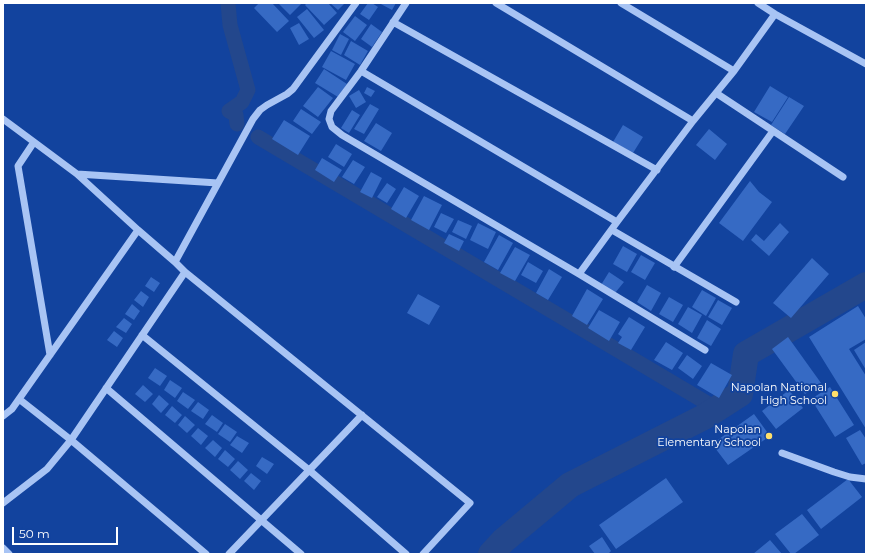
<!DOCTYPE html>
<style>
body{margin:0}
#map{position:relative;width:869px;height:557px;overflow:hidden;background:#12439e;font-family:Montserrat,sans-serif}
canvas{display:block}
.frame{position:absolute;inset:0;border:4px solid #fff;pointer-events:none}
.scale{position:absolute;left:12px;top:527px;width:106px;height:18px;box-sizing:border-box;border:2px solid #fff;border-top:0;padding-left:5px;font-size:12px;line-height:14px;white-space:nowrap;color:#fff;-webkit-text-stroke:3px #12439e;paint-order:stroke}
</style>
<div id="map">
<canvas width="869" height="557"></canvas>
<div class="frame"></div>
<div class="scale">50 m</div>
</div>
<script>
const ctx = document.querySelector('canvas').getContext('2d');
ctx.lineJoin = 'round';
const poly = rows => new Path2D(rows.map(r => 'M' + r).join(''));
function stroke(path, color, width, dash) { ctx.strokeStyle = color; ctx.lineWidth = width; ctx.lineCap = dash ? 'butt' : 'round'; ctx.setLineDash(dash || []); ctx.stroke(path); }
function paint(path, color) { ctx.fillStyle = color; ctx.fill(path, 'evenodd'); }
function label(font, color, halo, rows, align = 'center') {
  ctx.font = font + ' Montserrat,sans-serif'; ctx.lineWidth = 3.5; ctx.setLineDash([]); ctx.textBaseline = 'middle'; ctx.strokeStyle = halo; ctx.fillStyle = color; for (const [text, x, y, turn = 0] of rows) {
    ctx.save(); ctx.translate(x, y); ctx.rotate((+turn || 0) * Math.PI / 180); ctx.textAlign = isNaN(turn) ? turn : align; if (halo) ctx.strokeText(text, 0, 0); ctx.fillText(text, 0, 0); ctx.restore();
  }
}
stroke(poly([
 [228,3,230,25,248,90,242,102,229,111,236,115,237,124],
 [258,137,717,409]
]), '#23478c', 15);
stroke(poly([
 [491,554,503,541,570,485,704,417,740,394,746,354,866,285]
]), '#23478c', 26);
paint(poly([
 [259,3,272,3,289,21,277,32,254,8],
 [280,3,302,3,290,15,279,4],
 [307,3,328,3,337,13,324,25,305,5],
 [330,3,345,3,338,10],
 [368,3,372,3,378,7,369,20,360,14],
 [379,3,396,3,392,10],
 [307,9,324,30,314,38,297,17],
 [355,16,367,25,355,41,343,32],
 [299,23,309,39,299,45,290,28],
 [371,24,382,32,372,47,361,39],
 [340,34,349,39,341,55,332,50],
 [351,41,368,51,360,65,344,55],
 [331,51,355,64,346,80,322,67],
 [324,69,347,84,338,97,315,83],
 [770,86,788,97,772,122,754,112],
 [318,87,333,98,318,117,303,106],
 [367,87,375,91,371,97,364,93],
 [359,90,366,102,356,108,349,96],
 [789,97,804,106,785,134,771,125],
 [370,104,379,109,364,134,354,129],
 [301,109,321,122,312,134,293,121],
 [352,110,360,115,349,133,341,128],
 [284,120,310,136,298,155,272,139],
 [376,123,392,133,381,151,364,141],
 [623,125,643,137,633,153,613,142],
 [709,129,727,144,715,160,696,145],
 [336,144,352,154,344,167,328,157],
 [322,158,342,170,334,182,315,170],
 [353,160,365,167,354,184,342,177],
 [371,172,382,178,372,198,360,192],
 [750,181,759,192,772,202,743,241,719,223],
 [387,183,396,189,387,203,377,197],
 [404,187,419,196,406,218,391,209],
 [424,196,442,205,429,230,411,220],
 [441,213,454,219,446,233,434,227],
 [458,220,472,226,466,239,452,232],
 [478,223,496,232,488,249,470,240],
 [780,223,789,232,769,256,751,240,756,234,764,241],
 [449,234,464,241,459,251,444,243],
 [499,235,513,243,498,270,484,262],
 [623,246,637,254,627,272,613,264],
 [515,247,530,255,515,281,500,273],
 [641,255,655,263,645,280,631,272],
 [812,258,829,274,791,318,773,303],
 [528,262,543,271,536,283,521,275],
 [549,269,562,277,548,300,536,293],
 [609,272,624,282,615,293,601,285],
 [151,277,160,283,154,292,145,286],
 [647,285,661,293,651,311,637,302],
 [587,289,603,299,587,325,572,316],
 [702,290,716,298,706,316,692,307],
 [141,291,149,297,143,307,134,300],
 [418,294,440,306,429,325,407,313],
 [669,297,683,305,673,322,659,314],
 [718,300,732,308,722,325,708,317],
 [132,304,140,311,134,320,125,314],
 [858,306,866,319,866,339,849,349,866,376,866,429,809,337],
 [688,307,702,315,692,333,678,324],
 [599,310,620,322,609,341,588,328],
 [629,317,645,327,631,350,618,343,622,337,618,334],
 [124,318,132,324,126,333,116,327],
 [707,320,721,329,711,346,697,338],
 [114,331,123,338,117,347,107,340],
 [788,337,821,383,805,394,772,349],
 [666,342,683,353,672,370,654,360],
 [866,342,866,370,854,350],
 [687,355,702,366,693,379,678,368],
 [711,363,732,375,719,398,697,385],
 [155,368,167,376,160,386,148,378],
 [170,380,182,388,175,398,164,390],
 [143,385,153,394,145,402,135,394],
 [830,387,854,425,835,437,811,399],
 [789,390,803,408,776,429,762,411],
 [183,392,195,400,188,409,177,401],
 [159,395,169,404,161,413,152,404],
 [198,402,209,410,203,419,191,411],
 [172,406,182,415,175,423,165,415],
 [754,414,770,436,728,465,712,444],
 [212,415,223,423,217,432,205,424],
 [185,416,195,425,187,433,178,425],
 [225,424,237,432,230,442,218,434],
 [198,428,208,436,201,445,191,436],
 [860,430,866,439,866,463,862,465,846,438],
 [237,436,249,443,242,453,230,445],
 [213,440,222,448,215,457,205,448],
 [225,450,235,459,228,467,218,459],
 [262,457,274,464,267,474,256,466],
 [238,461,248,470,240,479,230,470],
 [251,473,261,481,254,490,244,481],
 [666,478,683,502,616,549,599,525],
 [848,479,862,497,821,529,807,510],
 [802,514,819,535,794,554,791,554,775,534],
 [602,537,611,551,608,554,595,554,589,546],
 [770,540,782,554,753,554]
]), '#366ac4');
stroke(poly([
 [406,3,361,71,331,111,329,119,332,127,342,135,579,274,705,350],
 [496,3,693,121],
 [621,3,734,71],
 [758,3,775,14,866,64],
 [393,22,657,170],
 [361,71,617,222],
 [716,93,843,177],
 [3,119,34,142,18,166,50,355],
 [34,142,77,174],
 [218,183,77,174,138,230,175,262,185,272,470,503,423,554],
 [612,230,736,302],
 [175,262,253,119,260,110,267,105,287,94,293,89,356,3],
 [674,267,773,131],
 [579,274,617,222,693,121,734,71,775,14],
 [142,335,309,470,406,554],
 [106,388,301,554],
 [19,399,71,440,206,554],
 [3,416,12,409,19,399,138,230],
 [782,453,834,472,850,477,866,479],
 [3,503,47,469,71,440,185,272],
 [3,548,9,554],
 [229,554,362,415]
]), '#a8c4f4', 7);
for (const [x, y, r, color] of [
 [835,394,4,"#ffe06b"],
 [769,436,4,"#ffe06b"]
]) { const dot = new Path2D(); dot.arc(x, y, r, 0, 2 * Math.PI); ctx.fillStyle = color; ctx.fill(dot); stroke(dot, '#12439e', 1.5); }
label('11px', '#fff', '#12439e', [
 ["Napolan National",827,388],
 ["High School",827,401],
 ["Napolan",761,430],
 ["Elementary School",761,443]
], 'right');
</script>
